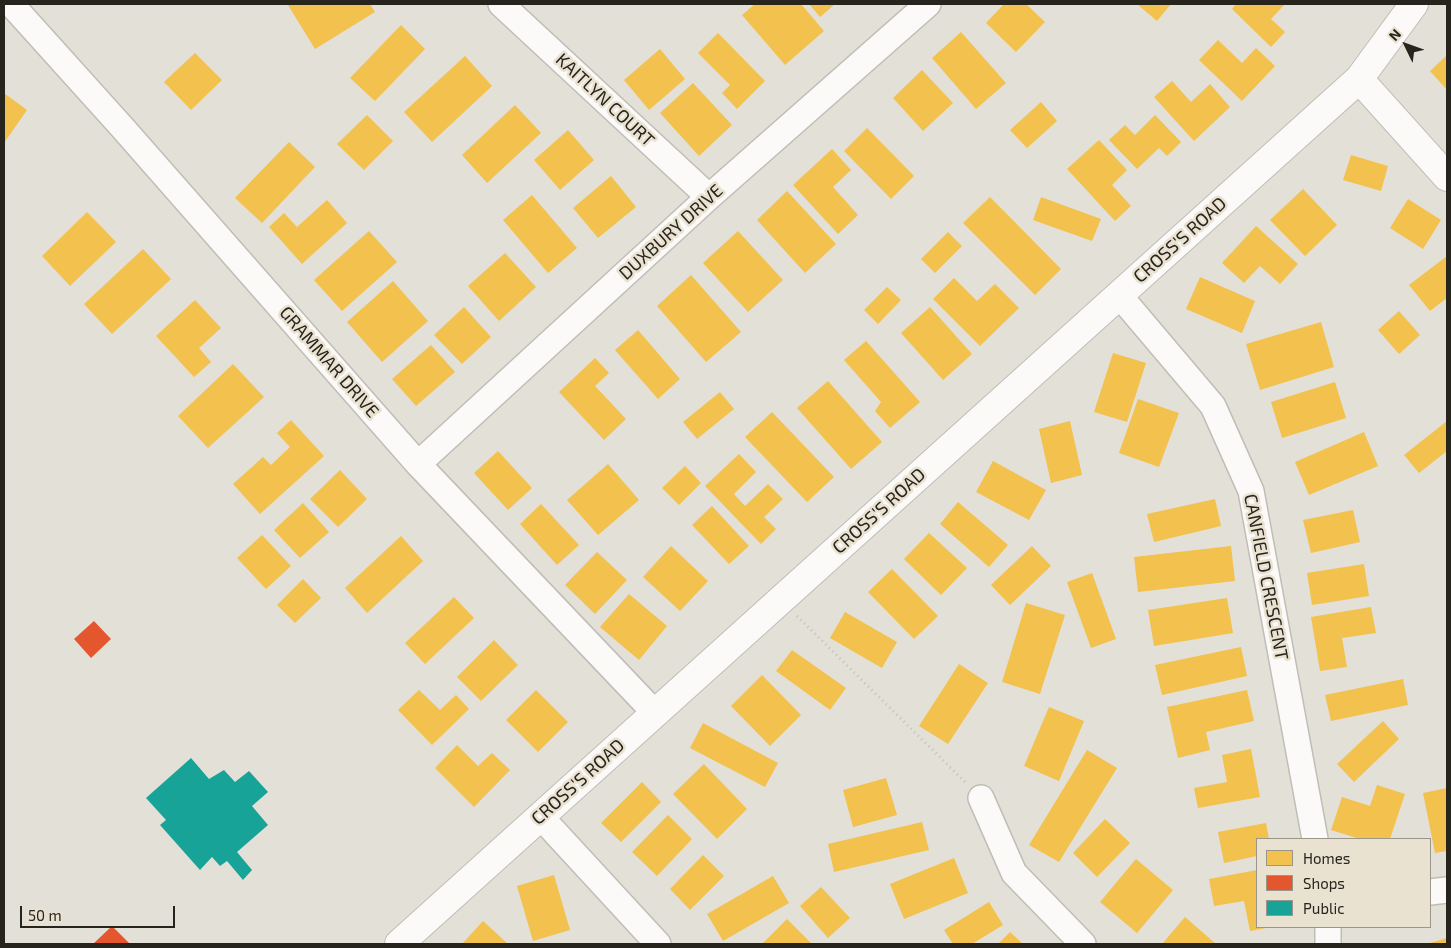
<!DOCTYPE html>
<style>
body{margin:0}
#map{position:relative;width:1451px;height:948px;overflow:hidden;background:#e3e0d7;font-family:"Exo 2",sans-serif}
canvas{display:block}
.frame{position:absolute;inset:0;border:5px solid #27241e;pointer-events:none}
.legend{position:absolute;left:1256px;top:838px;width:175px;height:90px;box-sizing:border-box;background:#e9e2d1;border:1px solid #9b9689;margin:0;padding:6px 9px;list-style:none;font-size:15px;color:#27241e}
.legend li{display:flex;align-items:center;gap:10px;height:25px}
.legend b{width:25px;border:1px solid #9b9689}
.north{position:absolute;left:1381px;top:20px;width:50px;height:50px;-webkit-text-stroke:4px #e9e2d1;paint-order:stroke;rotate:312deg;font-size:14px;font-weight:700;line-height:20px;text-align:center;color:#27241e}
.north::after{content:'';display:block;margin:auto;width:18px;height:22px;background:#27241e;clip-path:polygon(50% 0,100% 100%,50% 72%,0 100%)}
.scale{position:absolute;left:20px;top:906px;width:155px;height:22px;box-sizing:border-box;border:2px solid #27241e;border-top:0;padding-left:6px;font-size:15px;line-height:18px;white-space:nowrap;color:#27241e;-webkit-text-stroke:4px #e9e2d1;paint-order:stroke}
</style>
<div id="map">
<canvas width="1451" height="948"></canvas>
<div class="frame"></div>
<ul class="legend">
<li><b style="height:14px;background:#f2c14e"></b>Homes</li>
<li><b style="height:14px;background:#e4572e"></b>Shops</li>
<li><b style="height:14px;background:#17a398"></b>Public</li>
</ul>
<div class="north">N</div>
<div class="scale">50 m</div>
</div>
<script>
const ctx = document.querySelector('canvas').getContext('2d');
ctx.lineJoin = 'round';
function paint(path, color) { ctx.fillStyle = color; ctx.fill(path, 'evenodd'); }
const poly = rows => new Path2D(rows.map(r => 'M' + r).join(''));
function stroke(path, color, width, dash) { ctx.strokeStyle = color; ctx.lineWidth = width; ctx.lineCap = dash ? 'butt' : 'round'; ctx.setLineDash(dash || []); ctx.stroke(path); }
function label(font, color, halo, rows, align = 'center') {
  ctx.font = font + ' "Exo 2",sans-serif'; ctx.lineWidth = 5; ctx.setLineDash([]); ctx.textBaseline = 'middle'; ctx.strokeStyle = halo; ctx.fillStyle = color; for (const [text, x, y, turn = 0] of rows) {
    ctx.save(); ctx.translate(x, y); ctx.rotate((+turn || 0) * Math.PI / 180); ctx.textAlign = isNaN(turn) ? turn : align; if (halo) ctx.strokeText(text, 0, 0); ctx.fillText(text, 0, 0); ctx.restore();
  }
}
paint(poly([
 [289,4,370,4,375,12,315,49,288,5],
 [755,4,801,4,824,31,785,65,742,15],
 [809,4,835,4,820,17],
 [1004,4,1026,4,1045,22,1016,52,986,23],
 [1137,4,1171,4,1157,21],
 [1236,4,1285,4,1271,19,1285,32,1271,47,1232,9],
 [401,25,425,49,375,101,350,78],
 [961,32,1006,83,976,109,932,58],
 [718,33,765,81,737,109,722,93,730,85,698,53],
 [1218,40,1242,63,1256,48,1275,66,1242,101,1199,60],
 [660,49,685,79,649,110,624,80],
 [195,53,222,80,191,110,164,82],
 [1447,55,1447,90,1430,71],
 [465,56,492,86,432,142,404,112],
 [922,70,953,103,923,131,893,98],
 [1172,81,1191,102,1210,84,1230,107,1194,141,1154,97],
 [693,83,732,125,699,156,660,113],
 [4,93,27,110,4,143],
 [1041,102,1057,121,1027,148,1010,130],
 [515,105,541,133,487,183,462,155],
 [367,115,393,141,364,170,337,144],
 [1155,115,1181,142,1167,156,1159,148,1137,169,1109,140,1125,125,1135,135],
 [867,128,914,176,891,199,844,151],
 [568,130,594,160,560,190,534,160],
 [1099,140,1127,170,1112,185,1131,206,1115,221,1067,169],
 [289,142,315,167,262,223,235,198],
 [832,149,851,170,833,187,858,215,838,234,793,185],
 [1351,155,1388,166,1381,191,1343,180],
 [611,176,636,207,598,238,573,208],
 [1303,189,1337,225,1305,256,1270,220],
 [787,191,836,244,805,273,757,220],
 [532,195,577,248,548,273,503,220],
 [990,197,1061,269,1035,295,963,223],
 [1041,197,1101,219,1092,241,1033,220],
 [1408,199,1441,220,1423,249,1390,228],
 [327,200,347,223,302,264,269,227,284,213,297,227],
 [87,212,116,242,70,286,42,256],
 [1256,226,1298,264,1280,284,1260,266,1244,283,1222,263],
 [369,231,397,262,342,311,314,280],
 [738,231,783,280,748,312,703,263],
 [948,232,962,246,935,273,921,259],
 [143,249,171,279,112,334,84,304],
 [505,253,536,287,499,321,468,286],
 [1447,256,1447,298,1430,311,1409,285],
 [691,275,741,332,706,362,657,306],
 [1200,277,1255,301,1242,333,1186,309],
 [954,278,977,301,995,284,1019,308,980,346,933,299],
 [393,281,428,321,382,362,347,322],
 [887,287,901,300,878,324,864,310],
 [195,300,221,328,199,348,211,362,194,377,156,336],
 [464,307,491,337,462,364,434,335],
 [930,307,972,354,943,380,901,333],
 [1399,311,1420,335,1399,354,1378,330],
 [1321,322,1334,367,1260,390,1246,344],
 [638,330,680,379,658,399,615,350],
 [866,341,920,402,890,428,875,411,881,402,844,360],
 [431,345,455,372,416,406,392,379],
 [1113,353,1146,363,1127,422,1094,412],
 [595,358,609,373,595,386,626,419,604,440,559,392],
 [233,364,264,397,208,448,178,416],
 [828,381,882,442,851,469,797,408],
 [1335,382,1346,418,1282,438,1271,402],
 [720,392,734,409,697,439,683,422],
 [1138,399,1179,413,1159,467,1119,453],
 [772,412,834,477,807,502,745,437],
 [291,420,324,456,260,514,233,484,263,457,271,465,290,447,277,433],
 [1070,421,1082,475,1051,483,1039,429],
 [1447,421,1447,451,1419,473,1404,455],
 [1364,432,1378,466,1309,495,1295,462],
 [498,451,532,488,508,510,474,473],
 [739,454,756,472,734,494,745,506,768,484,783,499,764,517,776,529,761,544,705,486],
 [993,461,1046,490,1029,520,976,492],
 [608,464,639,500,598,535,567,500],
 [685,466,701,483,679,505,662,488],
 [340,470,367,499,338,527,310,499],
 [1215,499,1221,526,1154,542,1147,514],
 [958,502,1008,545,989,567,940,524],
 [303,503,329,532,300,558,274,530],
 [541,504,579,545,557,565,520,524],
 [712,506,749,546,729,564,692,525],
 [1353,510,1360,542,1311,553,1303,520],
 [929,533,967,568,941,595,904,559],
 [262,535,291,566,266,589,237,558],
 [401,536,423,561,367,613,345,588],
 [671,546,708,581,680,611,643,577],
 [1032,546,1051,566,1010,605,991,585],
 [1231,546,1235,581,1138,592,1134,557],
 [597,552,627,580,595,614,565,585],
 [1364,564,1369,596,1312,605,1307,573],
 [892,569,938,616,914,639,868,592],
 [1092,573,1116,639,1091,648,1067,582],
 [303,579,321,598,295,623,277,605],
 [629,594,667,626,639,660,600,627],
 [454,597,474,618,425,664,405,643],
 [1227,598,1233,633,1154,646,1148,610],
 [1026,603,1065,615,1040,694,1002,682],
 [1371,607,1376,633,1342,638,1347,667,1320,671,1311,617],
 [845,612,897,642,882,668,830,638],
 [494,640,518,665,481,701,457,677],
 [1241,647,1247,676,1162,695,1155,665],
 [792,650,846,688,830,710,776,671],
 [959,664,988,683,948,744,919,726],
 [762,675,801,715,770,746,731,706],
 [1403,679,1408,705,1331,721,1325,695],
 [419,690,440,710,456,695,469,709,432,745,398,710],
 [536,690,568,722,538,752,506,720],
 [1247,690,1254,721,1206,732,1210,750,1178,758,1167,707],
 [1049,707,1084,721,1059,781,1024,766],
 [1383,721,1399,739,1354,782,1337,764],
 [703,723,778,763,765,787,690,748],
 [457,745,478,766,492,753,510,770,474,807,435,768],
 [1251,749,1260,797,1198,808,1194,788,1227,782,1222,755],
 [1087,750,1117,768,1059,862,1029,845],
 [704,764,747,809,717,839,673,794],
 [886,778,897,815,853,827,843,790],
 [642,782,661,802,621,842,601,823],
 [1377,785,1405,794,1390,839,1360,839,1331,830,1342,797,1370,806],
 [1447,788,1447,851,1435,853,1423,793],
 [668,815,692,839,657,876,632,852],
 [1105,819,1130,843,1097,877,1073,853],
 [922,822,929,850,834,872,828,844],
 [1266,823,1269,839,1257,839,1257,856,1224,863,1218,832],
 [703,855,724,876,690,910,670,889],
 [954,858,968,893,904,919,890,884],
 [1136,859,1173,890,1137,933,1100,902],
 [1257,870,1257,927,1266,928,1250,931,1244,901,1214,906,1209,879],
 [554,875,570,930,533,941,517,886],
 [773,876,789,903,723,941,707,914],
 [821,887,850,918,828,938,800,906],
 [989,902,1003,925,972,944,953,944,944,930],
 [1185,917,1216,944,1162,944],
 [787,919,812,944,762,944],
 [483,921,508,944,462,944],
 [1010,932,1023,944,998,944],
 [1447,938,1447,944,1430,944,1430,943]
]), '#f2c14e');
paint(poly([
 [94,621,111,639,91,658,74,639],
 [112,926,130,944,93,944]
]), '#e4572e');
paint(poly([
 [191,758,209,779,224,770,235,782,249,771,268,792,252,806,268,825,237,852,252,870,243,880,227,861,220,866,212,857,200,870,160,825,166,820,146,798]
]), '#17a398');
const street = poly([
 [11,4,121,126,418,464,655,713],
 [501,4,709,197],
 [1119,295,1213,406,1251,491,1315,839],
 [418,464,709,197,928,4],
 [981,798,1014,873,1083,944],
 [540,816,658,944],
 [1430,892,1447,890],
 [1328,944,1328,927]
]);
const secondary = poly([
 [1359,79,1447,177],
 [399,944,1359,79,1414,4]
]);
stroke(street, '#c0bdb6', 28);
stroke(secondary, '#c0bdb6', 30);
stroke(poly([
 [797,616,965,782]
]), '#c1c0bd', 3, [1, 4]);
stroke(street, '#fbfaf9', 25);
stroke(secondary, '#fbfaf9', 28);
label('18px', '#27241e', '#e9e2d1', [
 ["KAITLYN COURT",605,100,43],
 ["DUXBURY DRIVE",671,232,-42],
 ["CROSS'S ROAD",1180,240,-42],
 ["GRAMMAR DRIVE",329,362,49],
 ["CROSS'S ROAD",879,511,-42],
 ["CANFIELD CRESCENT",1266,577,79],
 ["CROSS'S ROAD",578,782,-42]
]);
</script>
